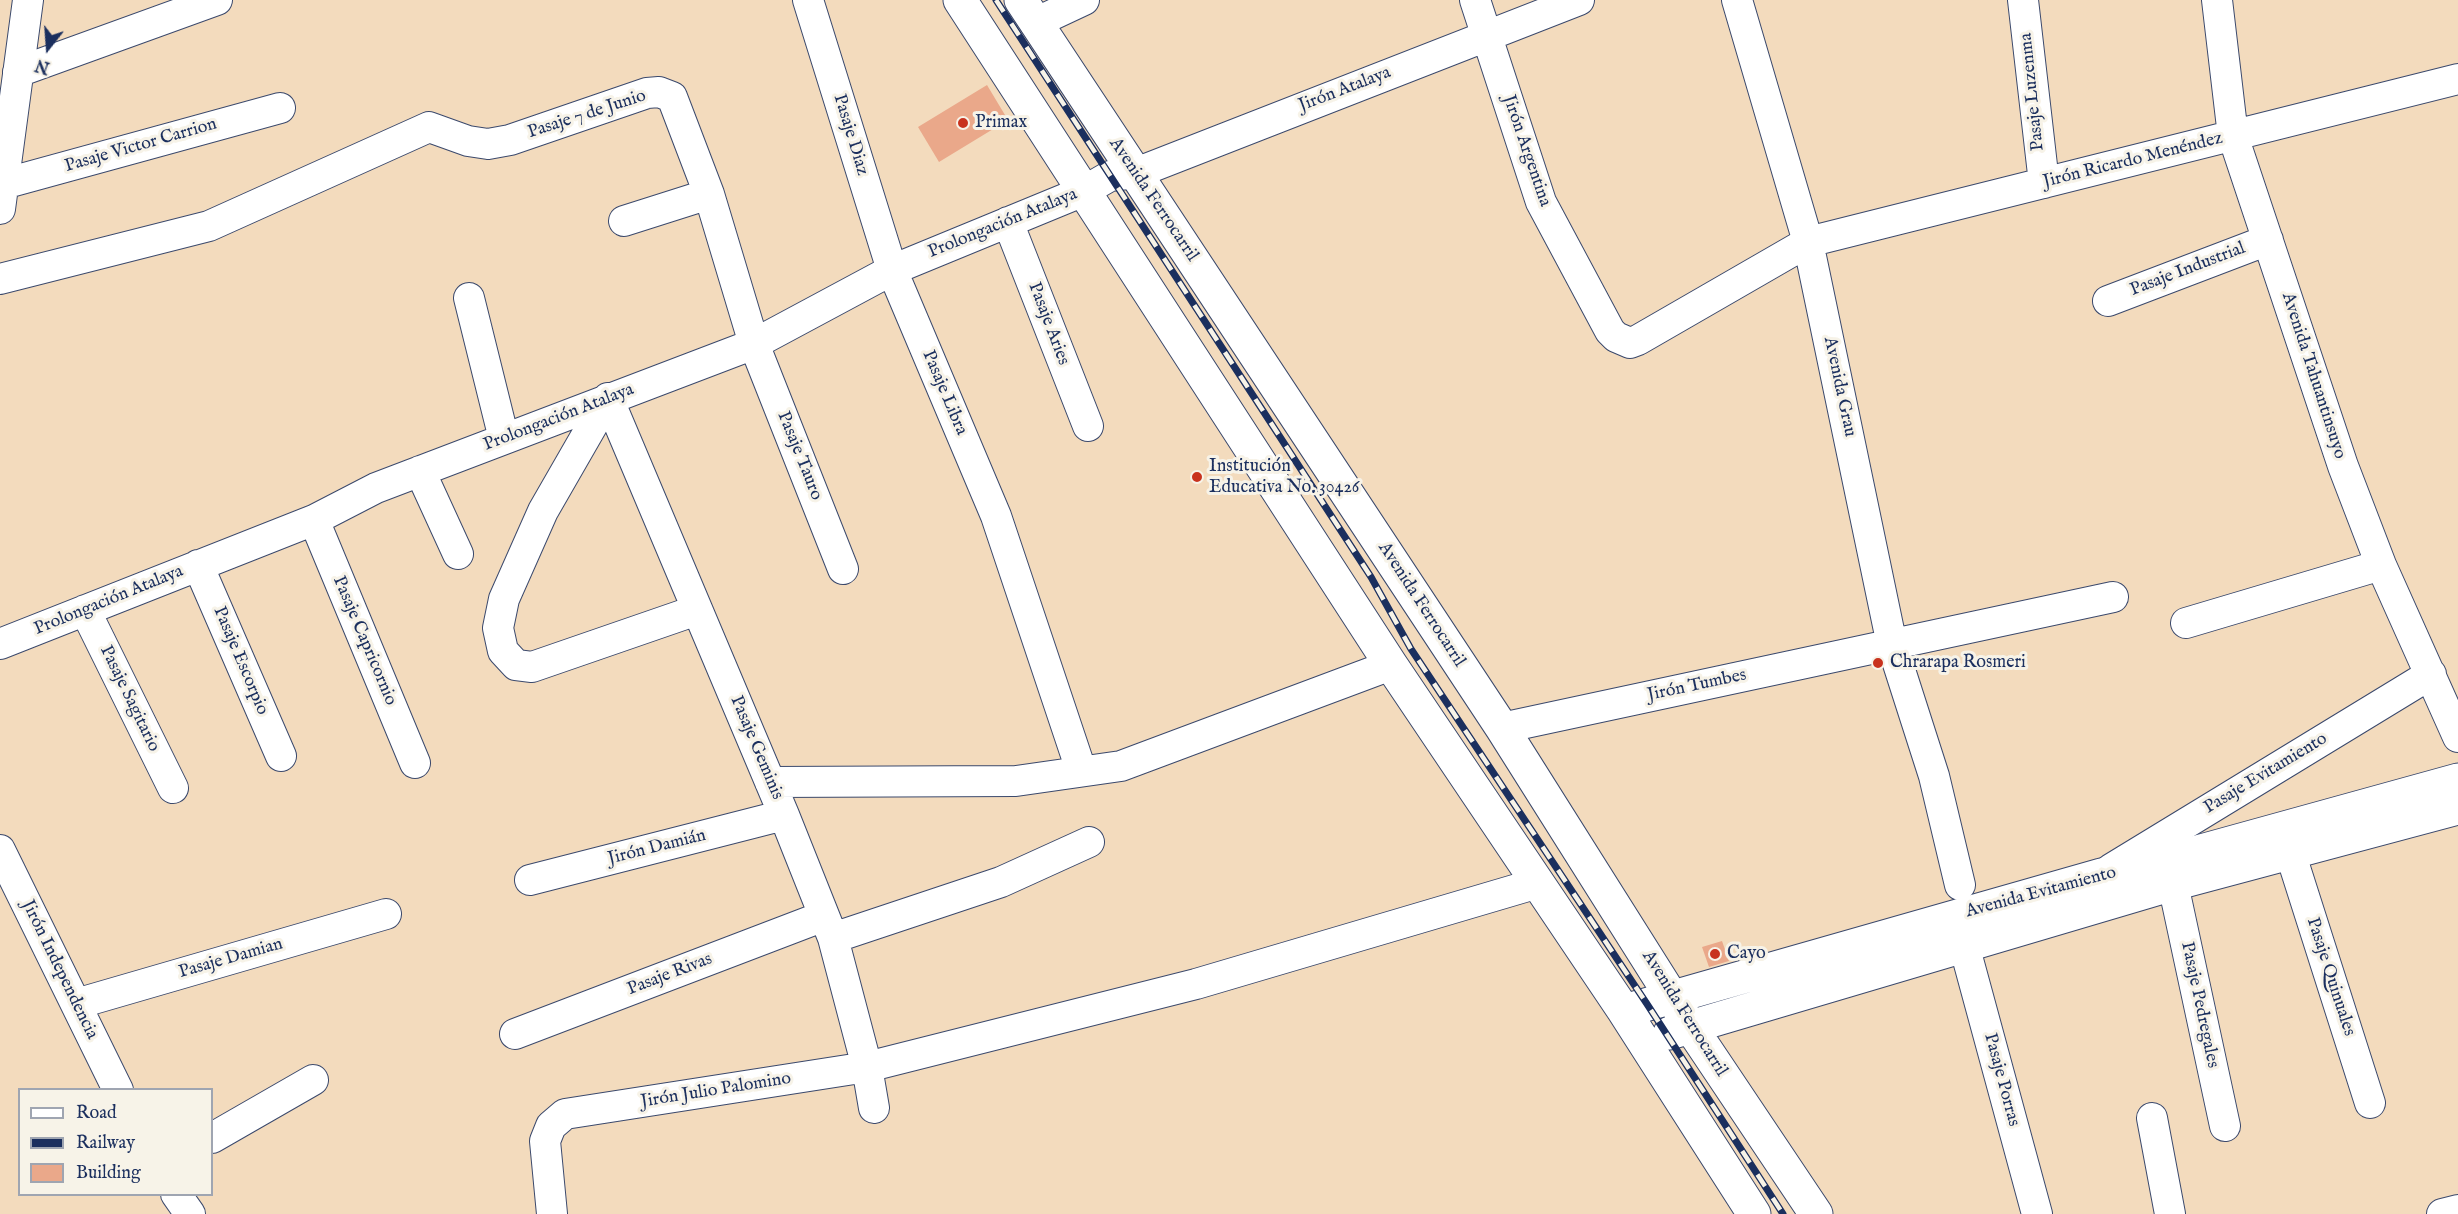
<!DOCTYPE html>
<meta charset="utf-8">
<style>
body{margin:0}
#map{position:relative;width:2458px;height:1214px;overflow:hidden;background:#f3dbbd;font-family:"IM FELL English",serif}
canvas{display:block}
.legend{position:absolute;left:18px;top:1088px;width:195px;height:108px;box-sizing:border-box;background:#f7f3e8;border:2px solid #9fa5b1;margin:0;padding:8px 10px;list-style:none;font-size:18px;color:#1b2f5e}
.legend li{display:flex;align-items:center;gap:12px;height:30px}
.legend b{width:30px;border:2px solid #9fa5b1}
.north{position:absolute;left:18px;top:18px;width:60px;height:60px;-webkit-text-stroke:4px #f7f3e8;paint-order:stroke;rotate:197deg;font-size:16px;font-weight:700;line-height:24px;text-align:center;color:#1b2f5e}
.north::after{content:'';display:block;margin:auto;width:21px;height:27px;background:#1b2f5e;clip-path:polygon(50% 0,100% 100%,50% 72%,0 100%)}
</style>
<div id="map">
<canvas width="2458" height="1214"></canvas>
<ul class="legend">
<li><b style="height:8px;background:#fff"></b>Road</li>
<li><b style="height:8px;background:#1b2f5e"></b>Railway</li>
<li><b style="height:16px;background:#eaa88a"></b>Building</li>
</ul>
<div class="north">N</div>
</div>
<script>
const ctx = document.querySelector('canvas').getContext('2d');
ctx.lineJoin = 'round';
function paint(path, color) { ctx.fillStyle = color; ctx.fill(path, 'evenodd'); }
const poly = rows => new Path2D(rows.map(r => 'M' + r).join(''));
function stroke(path, color, width, dash) { ctx.strokeStyle = color; ctx.lineWidth = width; ctx.lineCap = dash ? 'butt' : 'round'; ctx.setLineDash(dash || []); ctx.stroke(path); }
function label(font, color, halo, rows, align = 'center') {
  ctx.font = font + ' "IM FELL English",serif'; ctx.lineWidth = 6; ctx.setLineDash([]); ctx.textBaseline = 'middle'; ctx.strokeStyle = halo; ctx.fillStyle = color; for (const [text, x, y, turn = 0] of rows) {
    ctx.save(); ctx.translate(x, y); ctx.rotate((+turn || 0) * Math.PI / 180); ctx.textAlign = isNaN(turn) ? turn : align; if (halo) ctx.strokeText(text, 0, 0); ctx.fillText(text, 0, 0); ctx.restore();
  }
}
paint(poly([
 [987,85,1008,120,939,162,918,127],
 [1722,941,1729,961,1709,967,1702,947]
]), '#eaa88a');
const minor = poly([
 [808,0,892,270,996,516,1081,770],
 [1475,0,1541,202,1610,331,1616,337,1630,343,1638,340,1808,242,2458,79],
 [1737,0,1808,242,1892,645,1934,776,1960,885],
 [2023,0,2044,183],
 [2217,0,2233,136,2343,466,2381,565,2458,737],
 [1035,23,1084,0],
 [18,72,217,0],
 [3,184,280,108],
 [0,209,28,0],
 [624,221,709,194],
 [1008,222,1088,426],
 [0,279,209,226,429,127,468,141,488,144,510,140,647,93,659,92,672,97,709,194,754,344,843,569],
 [469,298,504,439],
 [2108,301,2268,240],
 [608,398,784,815,833,938,867,1067,874,1108],
 [608,398,543,511,504,599,498,628,503,651,516,665,532,667,697,610],
 [420,471,458,554],
 [314,520,415,763],
 [198,565,281,756],
 [85,610,173,788],
 [2186,623,2381,565],
 [0,644,314,520,376,488,754,344,892,270,1084,191,1110,176,1136,173,1579,0],
 [1502,728,2113,597],
 [770,782,1016,781,1121,766,1391,665],
 [0,850,118,1090],
 [2290,852,2370,1103],
 [2111,869,2431,674],
 [530,880,784,815],
 [2173,884,2225,1126],
 [833,938,1001,882,1089,842],
 [1964,945,2037,1214],
 [76,1004,386,914],
 [515,1034,824,916],
 [2152,1118,2170,1214],
 [212,1138,313,1080],
 [176,1194,190,1214],
 [552,1214,545,1141,551,1126,565,1114,867,1067,1196,984,1538,883],
 [2442,1214,2458,1210]
]);
const major = poly([
 [960,0,1391,665,1624,1011,1754,1214],
 [1021,0,1502,728,1690,1026,1816,1214],
 [1624,1011,2101,875,2165,861,2458,780],
 [1670,1033,2173,884,2458,808]
]);
stroke(minor, '#3b496c', 32);
stroke(major, '#3b496c', 35);
stroke(minor, '#fff', 30);
stroke(major, '#fff', 33);
const rail = poly([
 [996,0,1371,577,1411,649,1647,1004,1783,1214]
]);
stroke(rail, '#1b2f5e', 7);
stroke(rail, '#f7f3e8', 4.5, [14]);
for (const [x, y, r, color] of [
 [963,123,6,"#c8321e"],
 [1197,477,6,"#c8321e"],
 [1878,663,6,"#c8321e"],
 [1715,954,6,"#c8321e"]
]) { const dot = new Path2D(); dot.arc(x, y, r, 0, 2 * Math.PI); ctx.fillStyle = color; ctx.fill(dot); stroke(dot, '#f7f3e8', 2); }
label('18px', '#1b2f5e', '#f7f3e8', [
 ["Jirón Atalaya",1345,90,-21],
 ["Pasaje Luzenma",2033,92,-96],
 ["Pasaje 7 de Junio",587,115,-18],
 ["Pasaje Diaz",850,135,73],
 ["Pasaje Victor Carrion",141,146,-16],
 ["Jirón Argentina",1526,151,71],
 ["Jirón Ricardo Menéndez",2133,161,-14],
 ["Avenida Ferrocarril",1153,200,56],
 ["Prolongación Atalaya",1003,224,-22],
 ["Pasaje Industrial",2188,270,-21],
 ["Pasaje Aries",1048,324,69],
 ["Avenida Tahuantinsuyo",2313,376,72],
 ["Avenida Grau",1839,387,78],
 ["Pasaje Libra",944,393,67],
 ["Prolongación Atalaya",559,418,-21],
 ["Pasaje Tauro",799,456,68],
 ["Prolongación Atalaya",109,601,-22],
 ["Avenida Ferrocarril",1421,605,57],
 ["Pasaje Capricornio",364,641,67],
 ["Pasaje Escorpio",240,661,67],
 ["Jirón Tumbes",1697,686,-12],
 ["Pasaje Sagitario",129,699,64],
 ["Pasaje Geminis",756,748,67],
 ["Pasaje Evitamiento",2266,774,-31],
 ["Jirón Damián",657,848,-14],
 ["Avenida Evitamiento",2041,893,-15],
 ["Pasaje Damian",231,959,-16],
 ["Jirón Independencia",59,970,64],
 ["Pasaje Rivas",670,975,-21],
 ["Pasaje Quinuales",2330,977,72],
 ["Pasaje Pedregales",2199,1005,78],
 ["Avenida Ferrocarril",1684,1014,58],
 ["Pasaje Porras",2001,1080,75],
 ["Jirón Julio Palomino",716,1091,-9]
]);
label('18px', '#1b2f5e', '#f7f3e8', [
 ["Primax",975,123],
 ["Institución",1209,467],
 ["Educativa No. 30426",1209,488],
 ["Chrarapa Rosmeri",1890,663],
 ["Cayo",1727,954]
], 'left');
</script>
